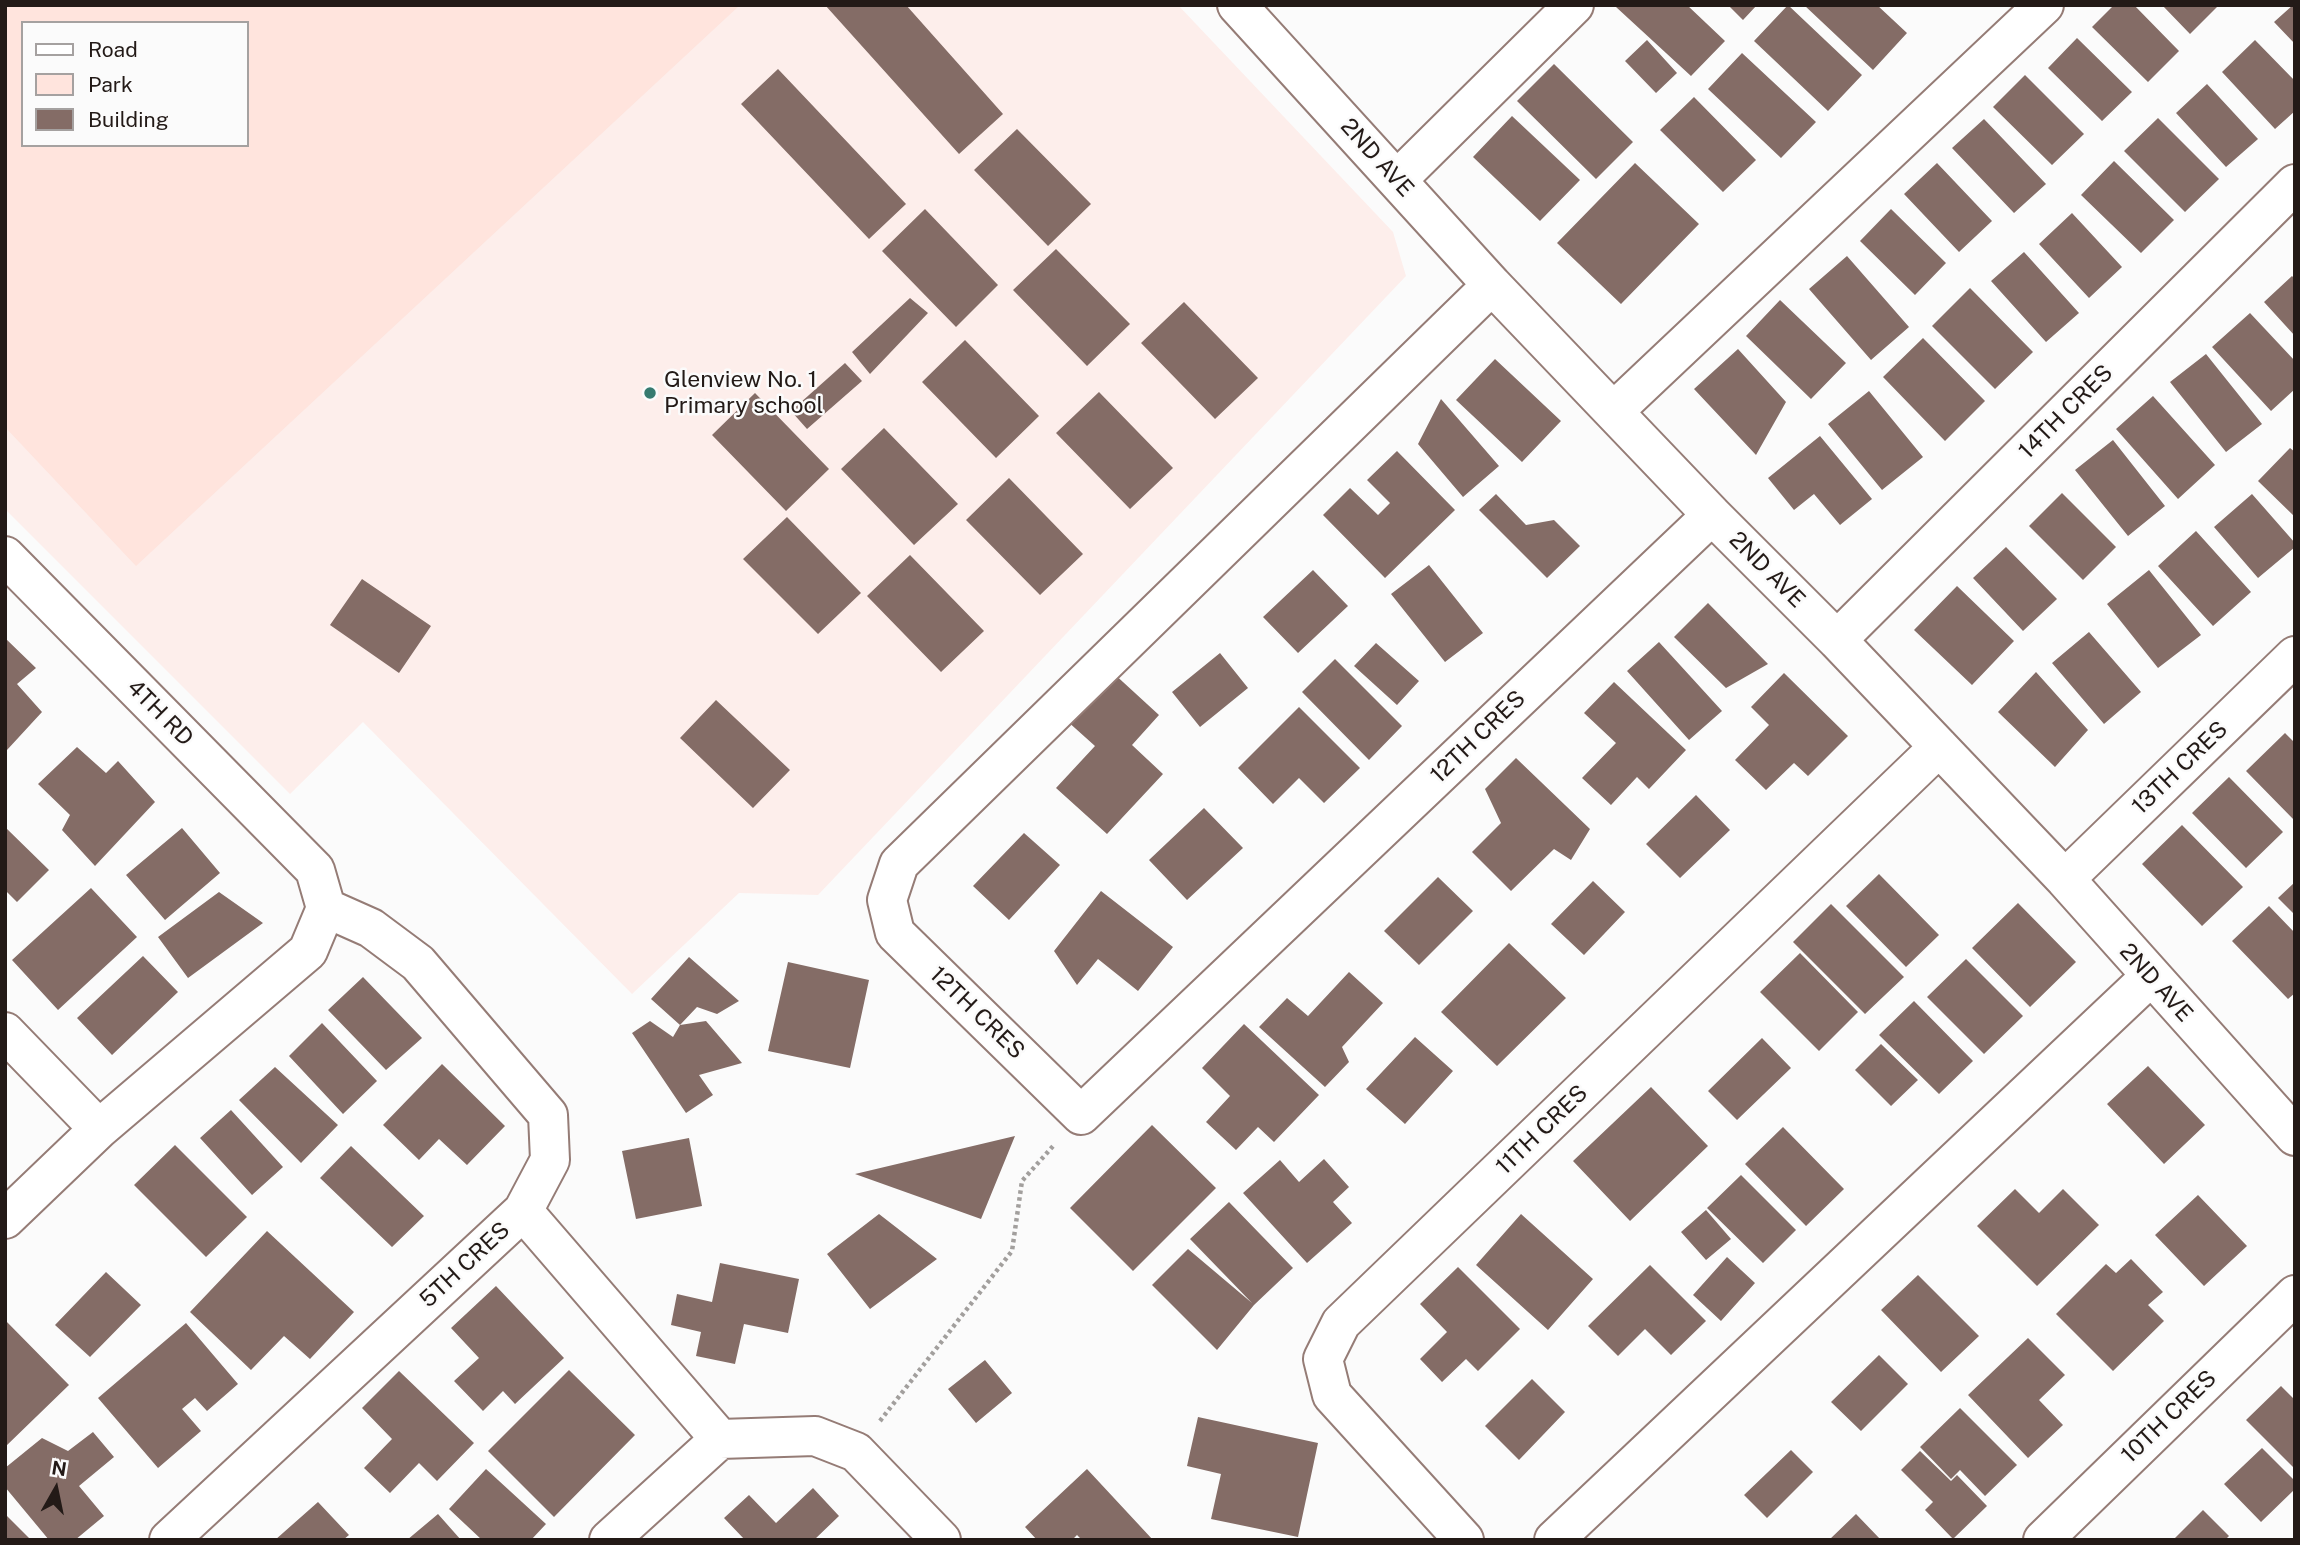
<!DOCTYPE html>
<style>
body{margin:0}
#map{position:relative;width:2300px;height:1545px;overflow:hidden;background:#fbfbfb;font-family:"Public Sans",sans-serif}
canvas{display:block}
.frame{position:absolute;inset:0;border:7px solid #231a17;pointer-events:none}
.legend{position:absolute;left:21px;top:21px;width:228px;height:126px;box-sizing:border-box;background:#fbfbfb;border:2px solid #a5a1a0;margin:0;padding:9px 12px;list-style:none;font-size:21px;color:#231a17}
.legend li{display:flex;align-items:center;gap:14px;height:35px}
.legend b{width:35px;border:2px solid #a5a1a0}
.north{position:absolute;left:21px;top:1454px;width:70px;height:70px;-webkit-text-stroke:5px #fbfbfb;paint-order:stroke;rotate:9deg;font-size:19px;font-weight:700;line-height:28px;text-align:center;color:#231a17}
.north::after{content:'';display:block;margin:auto;width:24px;height:32px;background:#231a17;clip-path:polygon(50% 0,100% 100%,50% 72%,0 100%)}
</style>
<div id="map">
<canvas width="2300" height="1545"></canvas>
<div class="frame"></div>
<ul class="legend">
<li><b style="height:9px;background:#fff"></b>Road</li>
<li><b style="height:19px;background:#ffe4dd"></b>Park</li>
<li><b style="height:19px;background:#846c66"></b>Building</li>
</ul>
<div class="north">N</div>
</div>
<script>
const ctx = document.querySelector('canvas').getContext('2d');
ctx.lineJoin = 'round';
function paint(path, color) { ctx.fillStyle = color; ctx.fill(path, 'evenodd'); }
const poly = rows => new Path2D(rows.map(r => 'M' + r).join(''));
function stroke(path, color, width, dash) { ctx.strokeStyle = color; ctx.lineWidth = width; ctx.lineCap = dash ? 'butt' : 'round'; ctx.setLineDash(dash || []); ctx.stroke(path); }
function label(font, color, halo, rows, align = 'center') {
  ctx.font = font + ' "Public Sans",sans-serif'; ctx.lineWidth = 5; ctx.setLineDash([]); ctx.textBaseline = 'middle'; ctx.strokeStyle = halo; ctx.fillStyle = color; for (const [text, x, y, turn = 0] of rows) {
    ctx.save(); ctx.translate(x, y); ctx.rotate((+turn || 0) * Math.PI / 180); ctx.textAlign = isNaN(turn) ? turn : align; if (halo) ctx.strokeText(text, 0, 0); ctx.fillText(text, 0, 0); ctx.restore();
  }
}
paint(poly([
 [5,5,1178,5,1393,232,1406,276,818,895,739,893,632,994,363,722,290,794,5,509],
 [23,23,247,23,247,145,23,145]
]), '#fdeeeb');
paint(poly([
 [5,5,740,5,136,566,5,427],
 [23,23,247,23,247,145,23,145]
]), '#ffe4dd');
paint(poly([
 [825,5,906,5,1003,114,959,154],
 [1618,5,1687,5,1725,41,1691,76,1616,7],
 [1728,5,1757,5,1743,20],
 [1788,5,1862,75,1828,111,1754,41],
 [1804,5,1877,5,1907,33,1873,70],
 [2114,5,2134,5,2179,51,2148,82,2092,27],
 [2162,5,2219,5,2190,34],
 [2293,5,2295,5,2295,44,2274,22],
 [2077,38,2132,92,2102,121,2048,68],
 [1647,40,1677,73,1656,93,1625,61],
 [2255,40,2295,81,2295,111,2275,129,2222,72],
 [1742,53,1816,122,1781,158,1708,89],
 [1554,64,1633,142,1596,179,1517,101],
 [778,69,906,204,869,239,741,104],
 [2025,75,2084,134,2052,165,1993,107],
 [2207,84,2258,139,2226,167,2176,113],
 [1694,97,1756,160,1723,192,1660,130],
 [1512,116,1580,180,1540,221,1473,157],
 [2158,118,2219,179,2185,212,2124,151],
 [1984,119,2046,184,2014,213,1952,148],
 [1017,129,1091,204,1048,246,974,170],
 [2114,161,2174,220,2141,253,2081,195],
 [1635,163,1699,224,1621,304,1557,243],
 [1937,163,1992,221,1959,252,1904,194],
 [925,209,998,285,956,327,882,251],
 [1891,209,1946,263,1915,295,1860,241],
 [2072,213,2122,267,2089,298,2039,244],
 [1056,249,1130,324,1087,366,1013,290],
 [2024,252,2079,313,2046,342,1991,281],
 [1847,256,1909,327,1871,360,1809,289],
 [2292,276,2295,279,2295,336,2264,302],
 [1970,288,2033,352,1995,389,1932,326],
 [910,298,928,313,870,374,852,352],
 [1780,300,1846,363,1811,399,1746,336],
 [1184,302,1258,378,1215,419,1141,343],
 [2250,313,2295,361,2295,389,2271,411,2212,347],
 [1923,338,1985,401,1945,441,1883,377],
 [965,340,1039,416,996,458,922,382],
 [1738,349,1786,402,1756,455,1694,389],
 [2206,354,2262,424,2226,452,2170,382],
 [1495,359,1561,421,1522,462,1456,400],
 [845,363,862,381,807,429,791,411],
 [1869,391,1923,457,1882,490,1828,424],
 [1099,392,1173,468,1130,509,1056,433],
 [755,393,829,469,786,511,712,435],
 [2153,396,2215,465,2178,499,2116,429],
 [1441,399,1499,466,1463,497,1418,444],
 [884,428,958,504,914,545,841,469],
 [1820,436,1872,499,1840,525,1814,494,1794,510,1768,478],
 [2113,440,2165,506,2128,536,2075,470],
 [2290,448,2295,452,2295,517,2258,481],
 [1397,451,1455,510,1385,578,1323,515,1350,488,1378,515,1390,503,1367,480],
 [1009,478,1083,554,1040,595,966,520],
 [2062,493,2116,547,2083,580,2029,526],
 [1496,494,1526,525,1554,520,1580,546,1547,578,1479,510],
 [2252,494,2295,543,2295,547,2258,578,2214,527],
 [787,517,861,593,818,634,743,559],
 [2196,531,2251,592,2213,626,2158,566],
 [2006,547,2057,599,2023,631,1973,578],
 [910,555,984,631,941,672,867,596],
 [1429,565,1483,633,1445,662,1391,594],
 [1313,570,1348,606,1298,653,1263,617],
 [2149,570,2201,635,2158,668,2107,604],
 [362,579,431,626,399,673,330,625],
 [1957,586,2014,641,1972,685,1914,630],
 [1708,603,1768,664,1726,688,1674,637],
 [2089,632,2141,692,2104,724,2052,663],
 [5,638,36,668,17,684,42,712,7,750],
 [1659,642,1722,711,1689,740,1627,671],
 [1376,643,1419,681,1397,705,1354,666],
 [1220,653,1248,688,1200,727,1172,692],
 [1335,659,1402,726,1369,760,1302,692],
 [1111,671,1159,715,1132,745,1163,774,1107,834,1056,788,1095,746,1066,720],
 [2036,672,2088,730,2055,767,1998,712],
 [1784,673,1848,736,1808,776,1794,763,1766,790,1735,760,1769,725,1751,707],
 [1614,682,1686,750,1649,789,1637,777,1611,805,1582,778,1616,743,1584,713],
 [716,700,790,770,753,808,680,738],
 [1299,707,1360,768,1324,803,1299,778,1273,804,1238,768],
 [2285,733,2295,743,2295,821,2246,771],
 [77,747,106,773,118,761,155,802,95,866,62,830,70,815,38,784],
 [1516,758,1590,829,1571,860,1554,849,1511,891,1472,852,1501,823,1485,789],
 [2229,777,2283,832,2246,868,2192,813],
 [1696,795,1730,830,1680,878,1646,844],
 [1204,808,1243,848,1187,900,1149,860],
 [2182,825,2243,887,2202,926,2142,864],
 [5,827,49,870,17,902,5,890],
 [182,828,220,873,165,920,126,875],
 [1024,833,1060,865,1009,920,973,886],
 [1879,874,1939,935,1906,967,1846,906],
 [1438,877,1473,911,1419,965,1384,931],
 [1593,881,1625,912,1584,955,1551,924],
 [2295,882,2295,915,2278,898],
 [91,888,137,937,58,1010,12,960],
 [1101,891,1173,947,1138,991,1098,959,1077,985,1054,951],
 [219,892,263,923,188,978,158,937],
 [2018,903,2076,962,2030,1007,1972,948],
 [1831,904,1904,977,1865,1014,1793,942],
 [2269,906,2295,933,2295,993,2288,999,2232,941],
 [1509,943,1566,998,1497,1066,1441,1012],
 [1800,953,1858,1012,1819,1051,1760,992],
 [143,956,178,992,112,1055,77,1018],
 [689,957,739,1001,717,1014,697,1007,680,1025,651,999],
 [1966,959,2023,1016,1984,1054,1927,997],
 [788,962,869,980,850,1068,768,1051],
 [1349,972,1383,1003,1342,1047,1349,1062,1325,1087,1259,1027,1287,998,1308,1016],
 [363,977,422,1038,386,1070,328,1010],
 [1914,1001,1973,1061,1939,1094,1879,1035],
 [650,1021,673,1037,680,1025,706,1021,742,1063,699,1075,713,1095,686,1113,632,1033],
 [322,1023,377,1081,343,1114,289,1056],
 [1244,1024,1319,1095,1274,1142,1258,1127,1236,1150,1206,1122,1230,1096,1202,1068],
 [1415,1037,1453,1071,1405,1124,1366,1089],
 [1762,1038,1791,1068,1737,1120,1708,1091],
 [1881,1044,1918,1080,1891,1106,1855,1070],
 [442,1064,505,1126,467,1165,439,1139,419,1160,383,1125],
 [2148,1066,2205,1125,2164,1164,2107,1104],
 [275,1067,338,1125,301,1163,239,1100],
 [1651,1087,1708,1146,1630,1221,1573,1161],
 [231,1110,283,1167,252,1195,200,1138],
 [1152,1125,1216,1188,1133,1271,1070,1208],
 [1783,1127,1844,1189,1806,1226,1745,1164],
 [1015,1136,981,1219,855,1174],
 [689,1138,702,1206,636,1219,622,1151],
 [175,1145,247,1217,206,1257,134,1185],
 [351,1146,424,1216,392,1247,320,1178],
 [1324,1159,1349,1187,1333,1202,1352,1223,1307,1263,1243,1193,1280,1160,1299,1182],
 [1741,1175,1796,1230,1763,1263,1707,1208],
 [2015,1189,2039,1213,2063,1189,2099,1225,2037,1286,1977,1226],
 [2198,1195,2247,1246,2204,1286,2155,1235],
 [1229,1202,1293,1268,1254,1305,1217,1350,1152,1285,1188,1249,1252,1303,1190,1239],
 [1706,1210,1731,1239,1706,1260,1681,1232],
 [879,1214,937,1259,870,1309,827,1254],
 [1521,1214,1593,1279,1548,1330,1476,1265],
 [267,1231,354,1312,310,1359,284,1336,251,1370,190,1312],
 [1727,1257,1755,1283,1721,1321,1693,1295],
 [2131,1259,2163,1292,2148,1305,2164,1321,2113,1371,2056,1314,2106,1264,2116,1273],
 [720,1263,799,1279,788,1333,744,1324,735,1364,696,1356,701,1332,671,1325,677,1294,712,1302],
 [1650,1265,1706,1321,1671,1355,1645,1329,1618,1356,1588,1326],
 [1458,1267,1520,1329,1478,1371,1466,1359,1442,1382,1420,1359,1447,1332,1420,1304],
 [106,1272,141,1305,90,1357,55,1325],
 [1918,1275,1979,1336,1941,1372,1881,1310],
 [496,1286,564,1358,515,1404,503,1391,483,1411,454,1381,479,1358,451,1328],
 [5,1320,69,1385,5,1447],
 [186,1323,238,1384,207,1411,195,1398,182,1409,201,1431,158,1468,98,1398],
 [2028,1338,2065,1375,2039,1400,2063,1425,2028,1458,1968,1395],
 [1879,1355,1908,1384,1861,1431,1831,1402],
 [985,1360,1012,1393,976,1423,948,1389],
 [569,1370,635,1435,554,1517,488,1451],
 [399,1371,474,1443,437,1481,419,1463,390,1493,364,1468,392,1439,362,1408],
 [1532,1379,1565,1412,1519,1460,1485,1426],
 [2281,1386,2295,1400,2295,1469,2246,1420],
 [1960,1408,2017,1465,1985,1496,1960,1470,1951,1479,1920,1447],
 [1198,1417,1318,1443,1298,1537,1211,1519,1221,1474,1187,1466],
 [93,1432,114,1457,79,1486,104,1516,75,1540,49,1540,5,1487,5,1468,42,1438,68,1451],
 [2262,1448,2295,1481,2295,1489,2261,1522,2224,1484],
 [1791,1450,1813,1472,1767,1518,1744,1495],
 [1920,1451,1951,1481,1957,1475,1987,1506,1953,1539,1925,1510,1933,1502,1901,1470],
 [486,1469,546,1524,531,1540,482,1540,449,1509],
 [1087,1469,1153,1540,1082,1540,1077,1535,1072,1540,1037,1540,1025,1527],
 [813,1488,839,1516,814,1540,745,1540,724,1518,749,1495,776,1523],
 [318,1502,349,1535,343,1540,275,1540],
 [2203,1510,2229,1536,2225,1540,2173,1540],
 [5,1514,31,1540,5,1540],
 [438,1514,461,1540,407,1540],
 [1856,1514,1881,1540,1829,1540]
]), '#846c66');
const minor = poly([
 [1237,5,1492,285,1712,515,1837,640,2065,879,2295,1136],
 [1397,180,1574,5],
 [1492,285,899,864,887,900,895,933,1081,1115,1712,515],
 [1614,411,2044,5],
 [5,556,315,870,326,908,308,951,99,1129,5,1219],
 [1837,640,2295,184],
 [2065,879,2295,656],
 [326,908,371,928,418,963,548,1115,550,1160,523,1211],
 [5,1032,99,1129],
 [720,1439,815,1436,856,1452,941,1540],
 [169,1540,523,1211,720,1439,609,1540],
 [1464,1540,1332,1395,1323,1359,1341,1323,1939,747],
 [1554,1540,2150,977],
 [2043,1540,2295,1295]
]);
stroke(minor, '#957c76', 42);
stroke(poly([
 [880,1421,1012,1251,1022,1181,1054,1145]
]), '#a29f9d', 4.5, [3.5, 3.5]);
stroke(minor, '#fff', 38);
for (const [x, y, r, color] of [
 [650,393,7,"#367a6f"]
]) { const dot = new Path2D(); dot.arc(x, y, r, 0, 2 * Math.PI); ctx.fillStyle = color; ctx.fill(dot); stroke(dot, '#fbfbfb', 2.5); }
label('23px', '#231a17', '#fbfbfb', [
 ["2ND AVE",1377,158,48],
 ["14TH CRES",2066,412,-45],
 ["2ND AVE",1767,570,45],
 ["4TH RD",160,713,45],
 ["12TH CRES",1478,737,-44],
 ["13TH CRES",2180,768,-44],
 ["2ND AVE",2156,983,48],
 ["12TH CRES",977,1013,44],
 ["11TH CRES",1542,1130,-44],
 ["5TH CRES",465,1265,-43],
 ["10TH CRES",2169,1417,-44]
]);
label('23px', '#231a17', '#fbfbfb', [
 ["Glenview No. 1",664,380],
 ["Primary school",664,406]
], 'left');
</script>
